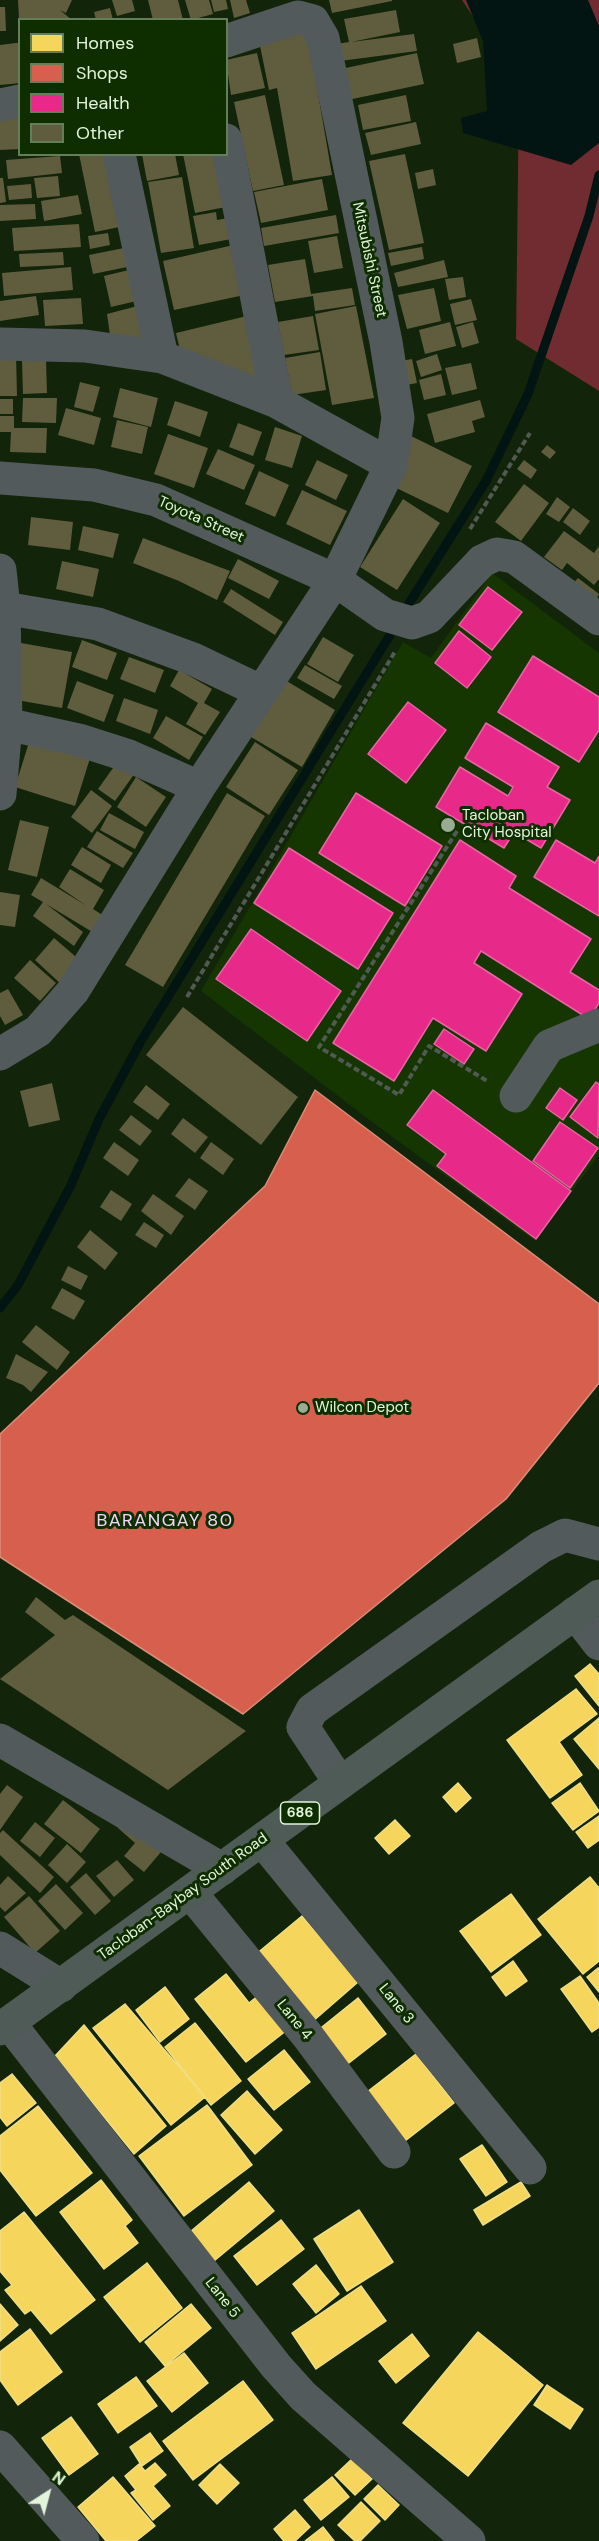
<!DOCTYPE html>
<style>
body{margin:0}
#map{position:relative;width:599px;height:2541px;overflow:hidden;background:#12240a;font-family:"DM Sans",sans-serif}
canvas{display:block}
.legend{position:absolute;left:18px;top:18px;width:210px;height:138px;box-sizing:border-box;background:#0f2e00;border:2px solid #637e58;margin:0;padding:8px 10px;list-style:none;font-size:18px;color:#e2f5db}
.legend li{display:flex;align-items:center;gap:12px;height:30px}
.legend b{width:30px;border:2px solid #637e58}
.north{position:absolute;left:18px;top:2463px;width:60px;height:60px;-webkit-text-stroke:4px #0f2e00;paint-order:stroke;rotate:36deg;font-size:16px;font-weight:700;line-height:24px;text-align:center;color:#e2f5db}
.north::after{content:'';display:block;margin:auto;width:21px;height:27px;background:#e2f5db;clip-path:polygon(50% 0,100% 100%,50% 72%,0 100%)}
</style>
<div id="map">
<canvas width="599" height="2541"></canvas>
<ul class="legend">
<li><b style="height:16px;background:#f6d55c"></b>Homes</li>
<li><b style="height:16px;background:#d6604d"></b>Shops</li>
<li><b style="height:16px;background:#e7298a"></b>Health</li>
<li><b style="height:16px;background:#605d3f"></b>Other</li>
</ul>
<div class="north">N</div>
</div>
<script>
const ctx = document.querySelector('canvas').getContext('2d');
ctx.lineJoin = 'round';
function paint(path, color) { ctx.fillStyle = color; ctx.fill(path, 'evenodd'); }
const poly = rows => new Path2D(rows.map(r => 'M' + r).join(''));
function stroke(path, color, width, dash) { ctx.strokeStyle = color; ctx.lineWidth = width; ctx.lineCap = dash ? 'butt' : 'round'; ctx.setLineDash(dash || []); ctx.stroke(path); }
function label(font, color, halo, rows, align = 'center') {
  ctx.font = font + ' "DM Sans",sans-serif'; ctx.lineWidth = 6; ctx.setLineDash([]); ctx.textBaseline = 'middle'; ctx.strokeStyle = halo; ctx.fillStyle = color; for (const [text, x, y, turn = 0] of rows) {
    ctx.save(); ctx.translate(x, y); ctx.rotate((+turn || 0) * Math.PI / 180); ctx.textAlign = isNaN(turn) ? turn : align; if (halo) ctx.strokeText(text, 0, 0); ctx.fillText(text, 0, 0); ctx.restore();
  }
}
paint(poly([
 [492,573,599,653,599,1155,535,1241,376,1125,201,991,403,642,431,658]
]), '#153501');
paint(poly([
 [462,0,599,0,599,391,516,339,519,87]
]), '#702c30');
paint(poly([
 [466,0,588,0,599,26,599,143,571,165,463,133,461,118,487,111,483,41]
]), '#031512');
const homes = poly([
 [590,1664,599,1674,599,1706,575,1676,590,1664],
 [576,1689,597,1714,559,1742,582,1775,550,1798,507,1740,576,1689],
 [599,1718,599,1769,574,1739,599,1718],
 [458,1783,471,1798,456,1812,443,1797,458,1783],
 [580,1783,599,1811,573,1830,552,1803,580,1783],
 [599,1816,599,1840,588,1848,576,1832,599,1816],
 [395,1820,410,1836,389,1854,375,1838,395,1820],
 [590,1877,599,1888,599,1961,583,1974,538,1919,590,1877],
 [511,1894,541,1935,491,1972,460,1931,511,1894],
 [302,1916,358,1982,312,2022,255,1955,302,1916],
 [513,1961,527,1981,506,1996,492,1977,513,1961],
 [598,1968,599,1969,599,1992,587,1977,598,1968],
 [226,1974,249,2003,259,1995,287,2030,246,2062,195,1999,226,1974],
 [580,1976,599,2003,599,2027,592,2032,561,1989,580,1976],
 [165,1987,189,2019,160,2042,136,2010,165,1987],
 [358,1998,386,2034,345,2066,317,2031,358,1998],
 [125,2004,205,2097,171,2125,93,2028,125,2004],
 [195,2023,241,2081,211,2105,165,2047,195,2023],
 [84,2025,166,2126,134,2154,55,2056,84,2025],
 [284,2050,310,2082,274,2110,248,2079,284,2050],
 [416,2054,454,2103,405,2141,367,2092,416,2054],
 [12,2074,36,2103,7,2126,0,2117,0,2083,12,2074],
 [247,2091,282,2130,255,2154,221,2115,247,2091],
 [207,2105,252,2165,184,2216,139,2156,207,2105],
 [38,2106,92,2173,36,2216,0,2170,0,2136,38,2106],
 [482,2145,507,2182,486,2196,460,2159,482,2145],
 [101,2180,132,2220,125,2226,138,2243,104,2269,60,2212,101,2180],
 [249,2182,274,2211,214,2261,190,2232,249,2182],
 [521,2182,530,2196,483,2225,474,2210,521,2182],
 [359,2210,393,2262,347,2291,314,2239,359,2210],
 [24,2212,95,2300,51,2334,31,2310,25,2314,5,2290,12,2285,0,2271,0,2231,24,2212],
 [281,2220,304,2249,257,2285,234,2256,281,2220],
 [147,2263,182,2308,140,2342,104,2297,147,2263],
 [316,2265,339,2294,316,2313,293,2284,316,2265],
 [361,2286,386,2321,316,2369,292,2333,361,2286],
 [0,2304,18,2325,0,2341,0,2304],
 [191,2304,211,2328,165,2366,145,2342,191,2304],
 [30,2329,62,2372,18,2405,0,2380,0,2352,30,2329],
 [478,2332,543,2385,468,2476,403,2423,478,2332],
 [412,2334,429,2356,396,2383,379,2361,412,2334],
 [184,2353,208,2383,172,2412,147,2381,184,2353],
 [136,2377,157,2406,118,2433,98,2404,136,2377],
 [243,2381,273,2420,193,2480,163,2441,243,2381],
 [547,2385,583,2409,570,2429,534,2405,547,2385],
 [71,2417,98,2454,69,2475,42,2438,71,2417],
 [150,2433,163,2451,142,2466,130,2447,150,2433],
 [352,2459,372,2479,355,2495,335,2475,352,2459],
 [155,2463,166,2475,153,2486,170,2506,153,2520,131,2493,136,2490,125,2476,139,2464,145,2471,155,2463],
 [220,2464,239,2483,217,2504,199,2485,220,2464],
 [113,2477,155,2526,136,2541,106,2541,78,2507,113,2477],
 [332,2477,349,2497,321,2520,304,2500,332,2477],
 [378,2485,399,2505,385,2520,364,2499,378,2485],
 [361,2502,380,2521,360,2541,355,2541,338,2525,361,2502],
 [295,2510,310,2527,295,2541,284,2541,274,2529,295,2510],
 [323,2527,334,2541,305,2541,323,2527]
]);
paint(homes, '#f6d55c');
stroke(homes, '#f0df82', 1.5);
const shops = poly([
 [315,1090,599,1304,599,1383,506,1499,243,1714,0,1557,0,1434,265,1186,315,1090]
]);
paint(shops, '#d6604d');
stroke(shops, '#da8d78', 1.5);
const health = poly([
 [488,587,522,612,492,650,459,625,488,587],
 [459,631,491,657,467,688,435,663,459,631],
 [533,656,599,697,599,730,579,762,498,712,533,656],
 [408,702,446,730,406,783,368,754,408,702],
 [486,723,559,767,547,787,570,800,541,848,514,832,504,848,436,807,460,767,508,796,513,787,465,758,486,723],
 [356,793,442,846,405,906,319,853,356,793],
 [460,840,516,876,509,888,591,939,570,972,599,990,599,1003,589,1019,481,951,474,963,522,994,486,1051,433,1018,394,1081,333,1043,460,840],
 [556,840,595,863,599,856,599,916,534,877,556,840],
 [289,848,393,913,358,969,254,903,289,848],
 [251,929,341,991,307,1041,216,979,251,929],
 [444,1029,474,1049,464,1064,434,1044,444,1029],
 [596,1082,599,1084,598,1138,570,1117,596,1082],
 [560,1088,577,1100,563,1120,546,1108,560,1088],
 [433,1090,571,1191,536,1239,437,1166,446,1154,407,1125,433,1090],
 [560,1122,598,1148,570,1188,533,1161,560,1122]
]);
paint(health, '#e7298a');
stroke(health, '#e666a2', 1.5);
stroke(poly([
 [408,605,486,481,528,394,589,216,599,175],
 [0,1308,18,1285,71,1185,99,1119,141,1041,390,635]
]), '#031512', 9);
paint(poly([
 [18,0,72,0,66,13,60,10,72,20,19,20],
 [112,0,132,0,135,11,117,16],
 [148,0,178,0,183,20,153,20],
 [185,0,209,0,213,14,191,20],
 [211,0,226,0,228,9,214,12],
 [230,0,246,0,250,13,234,18],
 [329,0,392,0,392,1,332,13],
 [0,7,5,7,6,31,0,31],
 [110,8,113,20,96,20,94,12],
 [396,10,400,32,351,42,414,34,417,51,340,61,337,44,349,42,344,19],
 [288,30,304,34,309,41,332,175,293,181,277,88,269,90,258,36],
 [477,38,481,57,457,63,453,44],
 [16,43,20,43,20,83,0,85,0,45],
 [257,53,265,88,231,95,226,60],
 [417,53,424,84,343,101,336,70],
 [265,95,284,185,253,191,234,102],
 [406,95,411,121,363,130,358,105],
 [20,114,20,149,0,150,0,115],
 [416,122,421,144,371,155,365,133],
 [79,154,117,154,129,225,95,232],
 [142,154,175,154,179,175,147,181],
 [183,154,216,154,226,207,195,213],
 [405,154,424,243,389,250,369,161],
 [60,156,62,173,8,179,6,160],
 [433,169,436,185,418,189,415,173],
 [58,176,60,196,37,198,34,178],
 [182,177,194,248,161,253,148,182],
 [0,178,3,178,6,202,0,203],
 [322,179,328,210,261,223,254,192],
 [31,184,32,198,9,200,7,186],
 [78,195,82,214,44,221,41,201],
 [35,204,36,219,0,221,0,205],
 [216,212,217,220,233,217,237,238,199,245,193,216],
 [336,215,339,233,264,246,261,228],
 [79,224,81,247,14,251,12,228],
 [108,233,110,245,90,249,88,236],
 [337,236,343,268,314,273,308,241],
 [238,244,249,294,174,310,163,261],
 [129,247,132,266,93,274,89,255],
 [422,247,424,259,391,266,388,253],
 [63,252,64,265,20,267,19,254],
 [305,259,311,294,352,288,355,305,315,311,313,296,275,302,268,265],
 [444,260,448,277,398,287,394,273],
 [71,267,73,290,4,296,2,273],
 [137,268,145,299,111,307,104,276],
 [463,277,466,297,449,300,445,279],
 [434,288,441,321,407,329,398,295],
 [36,296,39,315,0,321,0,301],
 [81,298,83,324,45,326,43,300],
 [471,299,477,320,455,325,450,304],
 [145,304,153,338,128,344,110,335,107,314],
 [356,306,374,398,332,405,315,314],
 [251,315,264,383,181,354,176,333],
 [313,316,319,350,284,355,278,322],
 [450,322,456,346,425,354,419,330],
 [473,322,479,343,462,348,456,327],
 [320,352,326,390,292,395,285,358],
 [16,354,17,396,0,396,0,355],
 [437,354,442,370,421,377,416,361],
 [412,359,417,383,401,386,396,362],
 [22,361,46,361,47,393,23,394],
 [471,363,477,389,452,395,445,368],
 [441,374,446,395,424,400,419,380],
 [80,382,100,387,93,412,74,407],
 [120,388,158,398,151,427,113,417],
 [23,398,57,398,56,423,22,422],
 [0,399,13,399,13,414,0,414],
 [480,400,485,417,472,421,475,432,435,443,427,414],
 [175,401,208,412,200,437,167,425],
 [66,408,101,418,94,445,58,435],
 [0,416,14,416,14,428,47,428,46,453,10,452,11,432,0,432],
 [117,420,148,427,142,454,111,447],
 [238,423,262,432,253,456,229,447],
 [275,427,302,436,292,468,265,460],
 [168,434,208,448,194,488,154,474],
 [411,436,472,466,448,513,388,484],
 [547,445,556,452,550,459,541,452],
 [218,449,255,465,244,490,206,474],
 [317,460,348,475,336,500,305,485],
 [524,460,537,470,531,479,517,469],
 [259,471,289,485,275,517,245,504],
 [524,484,549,503,521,541,495,522],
 [302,490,347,511,330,545,286,524],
 [557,497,570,507,559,522,546,514],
 [403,499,440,523,397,590,360,567],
 [573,508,590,521,580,535,563,522],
 [31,517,73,522,70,550,28,545],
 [83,526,119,534,113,558,78,550],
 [564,531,594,553,599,546,599,579,594,585,567,563,562,570,544,557],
 [143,538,230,571,217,600,179,581,133,563],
 [238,559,279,581,269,599,228,578],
 [62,561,99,569,93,597,56,589],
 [578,578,599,594,593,605,570,587],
 [231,589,283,622,275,635,223,602],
 [323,637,354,655,338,682,307,664],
 [82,640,117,653,107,680,72,667],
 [21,643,72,652,62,708,11,699],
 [129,657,164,670,155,693,120,679],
 [305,665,342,686,334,699,297,678],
 [179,670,212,689,204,703,220,712,205,735,186,724,198,703,170,686],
 [285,680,335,710,302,767,251,737],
 [77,681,114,695,104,722,67,708],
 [124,698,158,710,150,734,116,721],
 [166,716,203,737,189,760,153,738],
 [31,736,91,755,75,806,15,787],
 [255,742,298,770,269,815,226,787],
 [118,761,135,773,115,801,98,789],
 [136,777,166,797,146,827,117,807],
 [91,790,112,806,92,833,71,817],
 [227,793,265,816,163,987,125,965],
 [109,813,144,832,135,849,100,830],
 [20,820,49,827,37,877,8,870],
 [97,831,133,853,123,868,87,847],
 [82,847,111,865,101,883,71,865],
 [70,869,104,890,93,909,104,916,94,933,46,904,83,932,74,946,33,916,43,902,31,895,41,878,87,906,59,887],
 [0,892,20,895,15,927,0,925],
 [54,938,82,962,62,985,35,960],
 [30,960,56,983,40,1001,14,978],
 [8,989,23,1015,5,1025,0,1016,0,993],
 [183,1007,298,1097,261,1145,146,1055],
 [52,1083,60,1120,29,1127,20,1091],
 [146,1085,170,1104,158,1120,133,1102],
 [131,1115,152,1131,140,1146,119,1130],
 [183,1118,208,1137,195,1153,171,1134],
 [114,1142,139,1160,128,1176,103,1158],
 [211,1142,234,1159,223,1175,200,1158],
 [189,1178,208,1191,195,1210,175,1196],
 [111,1190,132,1204,121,1221,100,1207],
 [153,1194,184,1216,171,1235,141,1211],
 [144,1222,164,1235,156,1248,135,1235],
 [90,1230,118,1253,105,1270,77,1247],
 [68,1266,88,1276,81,1290,61,1280],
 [62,1288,85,1301,74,1320,51,1308],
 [36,1325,70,1352,57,1370,22,1342],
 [16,1354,48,1372,31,1392,23,1385,6,1378],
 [36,1597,65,1620,73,1615,246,1731,168,1790,0,1679,55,1635,25,1612],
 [7,1785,23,1797,0,1830,0,1794],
 [63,1800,100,1829,81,1853,44,1824],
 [125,1820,161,1852,144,1872,124,1856,135,1843,118,1828],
 [35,1822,55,1838,40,1857,20,1841],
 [3,1830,54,1877,40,1893,0,1855,0,1833],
 [67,1844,86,1862,67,1883,48,1865],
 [117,1860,134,1880,114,1897,96,1876],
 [86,1873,111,1901,95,1915,70,1887],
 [8,1876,26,1893,5,1912,0,1907,0,1885],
 [56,1884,83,1913,65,1930,38,1901],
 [29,1896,60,1931,35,1953,4,1917]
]), '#605d3f');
stroke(poly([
 [470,529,530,433],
 [457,831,319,1047,399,1095,429,1046,489,1082],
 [187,997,396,650]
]), '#515a52', 4, [6, 3]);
stroke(poly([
 [0,105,20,101],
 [226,140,277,402],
 [119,154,162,357],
 [0,344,85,346,162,357,277,402,391,465],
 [0,478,94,485,156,500,335,580,385,615,412,623,429,617,482,561,497,554,514,557,599,619],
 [0,570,4,608,6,724,0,794],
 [4,608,98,624,193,659,262,692],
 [6,724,79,740,129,756,199,787],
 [0,1054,38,1031,73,991,199,787,335,580,391,465,398,418,386,342,323,38,313,21,298,17,226,41],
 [516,1096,549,1046,599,1025],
 [575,1613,599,1644],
 [0,1740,222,1869],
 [340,1783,303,1727,312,1710,541,1547,565,1535,599,1544],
 [262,1840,530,2168],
 [190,1892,307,2035,394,2152],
 [0,1948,61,1986],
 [9,2023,276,2366,303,2396,469,2541],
 [0,2447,83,2541]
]), '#535a5c', 33);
stroke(poly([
 [0,2029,599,1596]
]), '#4f5b56', 33);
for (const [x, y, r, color] of [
 [448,825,8,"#99ac92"],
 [303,1408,6,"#99ac92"]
]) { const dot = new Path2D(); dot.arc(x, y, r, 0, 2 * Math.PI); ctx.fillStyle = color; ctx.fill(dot); stroke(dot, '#0f2e00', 2); }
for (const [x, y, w] of [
 [300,1813,39]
]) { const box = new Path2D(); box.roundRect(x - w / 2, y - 11, w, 22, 4.5); ctx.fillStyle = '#0f2e00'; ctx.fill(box); stroke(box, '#e2f5db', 1.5); }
label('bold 14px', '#e2f5db', null, [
 ["686",300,1813]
]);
label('15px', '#e2f5db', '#0f2e00', [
 ["Mitsubishi Street",369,260,78],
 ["Toyota Street",201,520,24],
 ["Tacloban-Baybay South Road",183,1897,-36],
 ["Lane 3",396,2004,51],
 ["Lane 4",294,2020,51],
 ["Lane 5",222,2298,52]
]);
label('15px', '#e2f5db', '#0f2e00', [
 ["Tacloban",462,816],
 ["City Hospital",462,833],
 ["Wilcon Depot",315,1408]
], 'left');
ctx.letterSpacing = '1.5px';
label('18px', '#f3d7fd', '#0f2e00', [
 ["BARANGAY 80",165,1521]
]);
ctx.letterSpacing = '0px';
</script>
